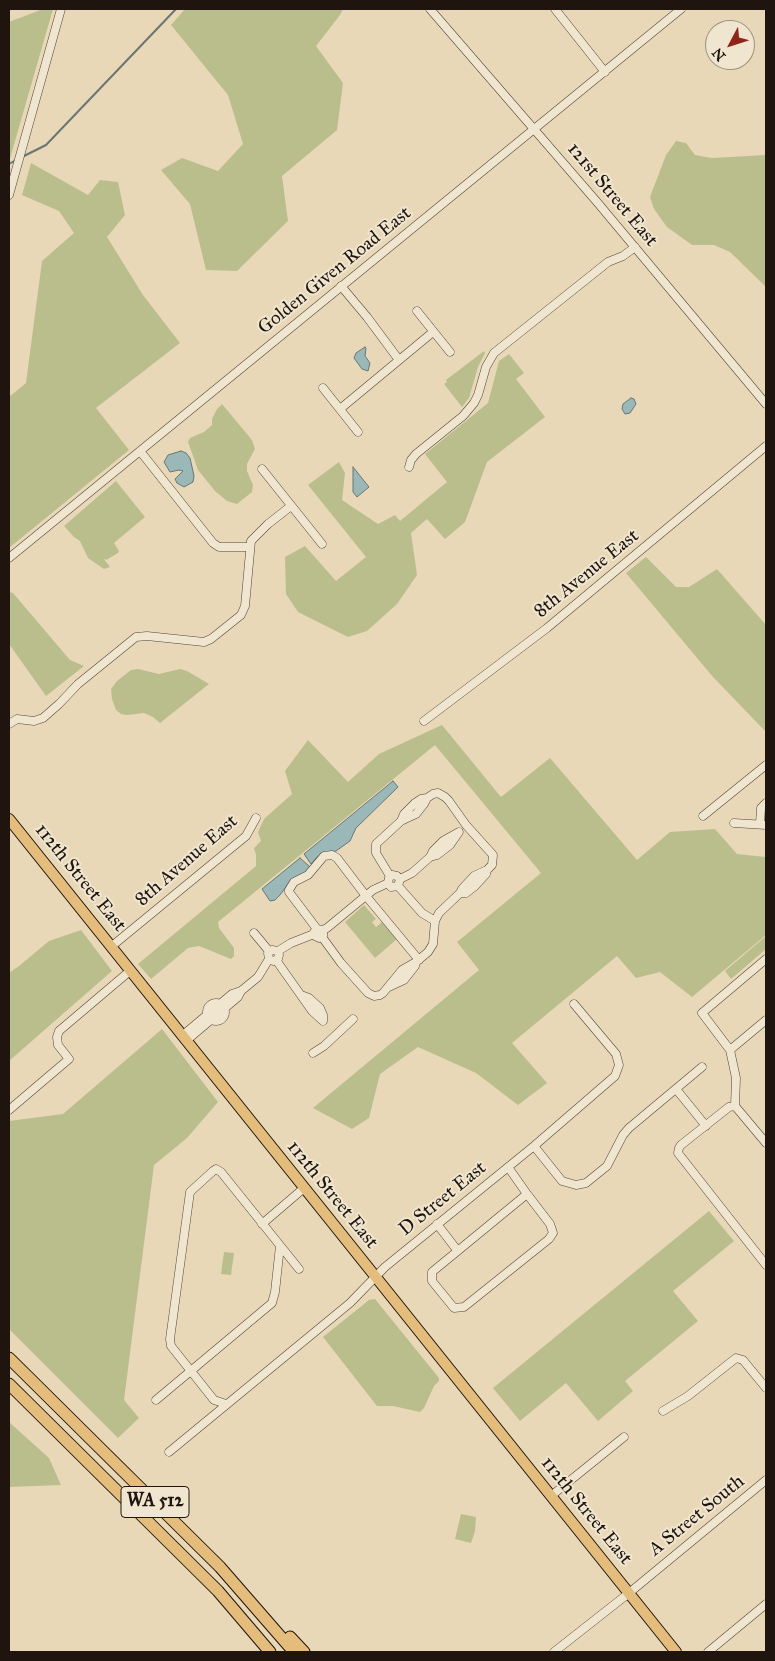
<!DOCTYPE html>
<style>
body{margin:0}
#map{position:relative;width:775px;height:1661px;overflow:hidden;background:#e8d8b7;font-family:"IM FELL Great Primer",serif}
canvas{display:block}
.frame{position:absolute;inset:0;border:10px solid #1f140e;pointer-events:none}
.north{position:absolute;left:705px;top:20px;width:50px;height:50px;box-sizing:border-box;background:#f0e6d0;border:1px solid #9c9282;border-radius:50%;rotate:230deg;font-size:14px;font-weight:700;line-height:20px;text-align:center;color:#1f140e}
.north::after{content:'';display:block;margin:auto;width:18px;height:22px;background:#8f2418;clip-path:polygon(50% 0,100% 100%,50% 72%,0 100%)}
</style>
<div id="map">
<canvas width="775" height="1661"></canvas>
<div class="frame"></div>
<div class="north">N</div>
</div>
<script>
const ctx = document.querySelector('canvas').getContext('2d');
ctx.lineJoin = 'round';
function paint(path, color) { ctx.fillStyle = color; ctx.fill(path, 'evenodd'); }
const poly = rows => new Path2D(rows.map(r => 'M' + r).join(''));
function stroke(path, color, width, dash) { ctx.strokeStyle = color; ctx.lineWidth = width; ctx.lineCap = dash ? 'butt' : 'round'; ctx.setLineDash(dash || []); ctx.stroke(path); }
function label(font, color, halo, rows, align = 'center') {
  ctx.font = font + ' "IM FELL Great Primer",serif'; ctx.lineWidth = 4; ctx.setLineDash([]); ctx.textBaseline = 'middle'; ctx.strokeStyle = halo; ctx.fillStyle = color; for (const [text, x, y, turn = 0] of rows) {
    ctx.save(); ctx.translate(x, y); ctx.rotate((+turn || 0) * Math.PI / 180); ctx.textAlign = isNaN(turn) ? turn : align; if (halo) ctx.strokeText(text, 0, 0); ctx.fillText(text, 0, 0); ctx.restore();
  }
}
paint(poly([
 [43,9,53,9,9,162,9,22],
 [185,9,343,9,340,15,316,46,343,83,337,130,282,176,288,221,237,271,206,270,190,204,161,170,182,158,218,171,243,144,228,95,171,25],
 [676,141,686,143,695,155,712,158,766,155,766,287,730,252,714,245,692,245,667,227,654,209,650,197,666,155],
 [31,163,88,195,100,180,118,182,125,215,107,237,143,295,180,343,96,408,129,450,9,548,9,397,26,383,42,261,74,233,59,211,22,195],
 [484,351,485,353,478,367,469,398,462,407,444,384,447,382,446,380],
 [509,354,524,373,516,379,545,417,487,462,465,522,445,539,427,519,411,533,417,575,397,604,367,631,348,637,298,612,286,594,285,557,305,546,336,581,366,557,308,485,339,462,345,473,342,500,378,524,395,515,400,521,447,482,425,454,488,403,499,361],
 [222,404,252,440,255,449,247,464,247,471,253,485,252,492,237,504,227,501,215,491,198,470,188,442,190,438,204,432,212,425,212,419,217,409],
 [116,481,145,517,114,543,119,551,118,553,106,560,103,558,110,567,104,569,88,558,80,541,74,537,64,526],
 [646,557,676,587,689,587,717,569,766,625,766,732,713,677,626,573],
 [9,592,13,593,70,660,84,666,46,696,9,644],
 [138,669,159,674,180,669,187,671,209,684,160,723,153,717,144,713,127,715,121,714,116,710,112,699,111,689,117,681,131,670],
 [442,725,501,797,550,758,637,860,670,832,715,829,737,854,766,857,766,935,692,997,660,972,636,978,617,956,512,1043,547,1083,518,1105,476,1073,418,1047,380,1074,369,1118,352,1129,313,1108,479,970,457,942,541,873,435,745,218,922,219,928,234,948,234,956,231,959,199,946,188,948,151,979,138,964,256,866,256,855,254,848,261,841,258,832,264,819,292,794,285,771,308,740,348,782,379,754],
 [364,905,376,919,372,922,376,927,382,922,397,939,375,958,345,922],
 [81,930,112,971,9,1061,9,973,19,966,49,941],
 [766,936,766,949,731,979,725,971],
 [162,1029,218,1102,187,1138,154,1165,124,1400,139,1418,118,1438,9,1329,9,1121,63,1114],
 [709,1211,734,1241,673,1291,698,1321,625,1381,633,1391,598,1421,566,1383,520,1421,493,1388],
 [224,1252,234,1253,231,1275,221,1274],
 [375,1299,439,1378,439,1381,434,1386,424,1408,420,1412,393,1406,377,1406,323,1337,369,1300],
 [9,1422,49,1458,61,1485,9,1487],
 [461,1514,476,1517,475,1531,471,1543,455,1539]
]), '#babe8c');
const water = poly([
 [365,347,366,348,365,356,370,363,368,371,362,369,354,358,356,353,365,347],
 [631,398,634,399,636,404,630,413,625,414,622,409,623,404,631,398],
 [181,451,186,453,190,458,194,476,193,482,184,487,177,483,175,479,183,471,179,470,170,472,164,462,168,455,181,451],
 [353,467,369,487,357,497,353,492,353,467],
 [393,781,398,787,356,828,350,841,336,851,323,853,317,857,311,864,304,854,393,781],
 [300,858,310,867,303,874,291,880,280,895,275,900,270,901,262,889,300,858]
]);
paint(water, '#9ab8b8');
stroke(water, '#697674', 1);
stroke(poly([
 [22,157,46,145,176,9],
 [9,164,16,160]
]), '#697674', 2);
const minor = poly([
 [430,9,597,202,766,404],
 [555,9,605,72],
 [9,195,61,9],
 [341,286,367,317,399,360],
 [417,311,450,352],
 [323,388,358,432],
 [340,409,433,332],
 [140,451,213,543,219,547,249,547],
 [409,467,411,460,416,454,463,416,474,403,478,395,486,367,494,353,608,262,623,256,635,247],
 [262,469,322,544],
 [9,558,681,9],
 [424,721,547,628,766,446],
 [9,724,17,719,34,721,43,718,59,704,78,684,136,637,147,636,204,642,211,639,241,615,245,606,251,541,268,524,291,506],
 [427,798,433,794,438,793,445,797,449,801,466,825,493,855,492,865,487,870],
 [703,816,766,765],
 [734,823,766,825],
 [760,824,761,808,766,803],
 [390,876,376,853,376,844,401,821,416,814,424,804,427,798,421,799,415,803,404,814,401,821],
 [400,879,397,876,392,875,389,878,388,883,391,887,398,886,400,879,412,873,430,857,433,851,443,841,459,832,450,845,437,855,430,857],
 [398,886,422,913,435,921],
 [317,929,289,892,289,890,294,882,308,875,324,856,332,855,337,858,366,896,419,960],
 [323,930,323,936,319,938,315,936,314,932,317,929,323,930,327,928,373,890,388,883],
 [254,933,269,951],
 [322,937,341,963,368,993,374,996,380,995,383,993,402,970,416,962,415,966,404,980,389,987],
 [112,946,246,836,256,818],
 [278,951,279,955,278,959,273,961,269,959,268,953,272,950,278,951,291,943,314,934],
 [276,960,312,1011,323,1021,323,1015,320,1008,309,998,301,995],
 [416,962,428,952,433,944,435,921,439,913,460,893,462,889,474,876,487,870,486,874,475,886,466,893,460,893],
 [241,991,258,977,269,959],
 '207 1012a9 9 0 1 1 18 0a9 9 0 1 1-18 0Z',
 [183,1035,232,994,241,991,238,997,187,1040],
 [730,1050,766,1020],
 [313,1053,324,1046,353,1019],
 [676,1089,706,1126],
 [735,1106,729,1107,681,1145,679,1148,678,1153,766,1265],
 [735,1106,736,1078,730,1050,702,1013,766,959],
 [735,1106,766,1143],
 [9,1110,69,1059,58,1045,57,1037,59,1031,131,970],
 [534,1146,562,1181,576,1185,586,1183,607,1166,623,1135,629,1128,702,1067],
 [508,1167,527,1194,550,1224,553,1233,549,1239,464,1307,454,1308,432,1281,432,1272,527,1194],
 [262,1224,304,1188],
 [437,1224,457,1250],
 [156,1400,272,1303,275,1292,280,1246],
 [226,1404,214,1400,171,1346,170,1339,190,1192,213,1171,216,1169,221,1172,299,1269],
 [663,1411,688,1396,736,1358,743,1360,766,1388],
 [169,1452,350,1303,385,1267,534,1146,615,1076,619,1065,616,1054,574,1004],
 [551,1496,624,1437],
 [554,1652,629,1593,766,1480],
 [708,1652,766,1604]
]);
const major = poly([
 [9,819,676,1652]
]);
const highway = poly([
 [9,1358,220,1567,294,1652],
 [9,1384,218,1591,270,1652],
 [290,1637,304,1652]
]);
stroke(minor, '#514538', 9);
stroke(major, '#1f140e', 12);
stroke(highway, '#1f140e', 13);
stroke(minor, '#f0e6d0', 8);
stroke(major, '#e4bc7c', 10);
stroke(highway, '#e4bc7c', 11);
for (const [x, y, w] of [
 [155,1502,68]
]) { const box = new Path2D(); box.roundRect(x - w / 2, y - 15.5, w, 31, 4); ctx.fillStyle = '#f0e6d0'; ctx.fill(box); stroke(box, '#1f140e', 1); }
label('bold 18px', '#1f140e', null, [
 ["WA 512",155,1502]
]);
label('19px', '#1f140e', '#f0e6d0', [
 ["121st Street East",612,195,50],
 ["Golden Given Road East",335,271,-39],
 ["8th Avenue East",587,574,-39],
 ["8th Avenue East",187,861,-41],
 ["112th Street East",80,878,51],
 ["112th Street East",332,1195,51],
 ["D Street East",443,1199,-39],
 ["112th Street East",586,1511,51],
 ["A Street South",697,1516,-39]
]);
</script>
